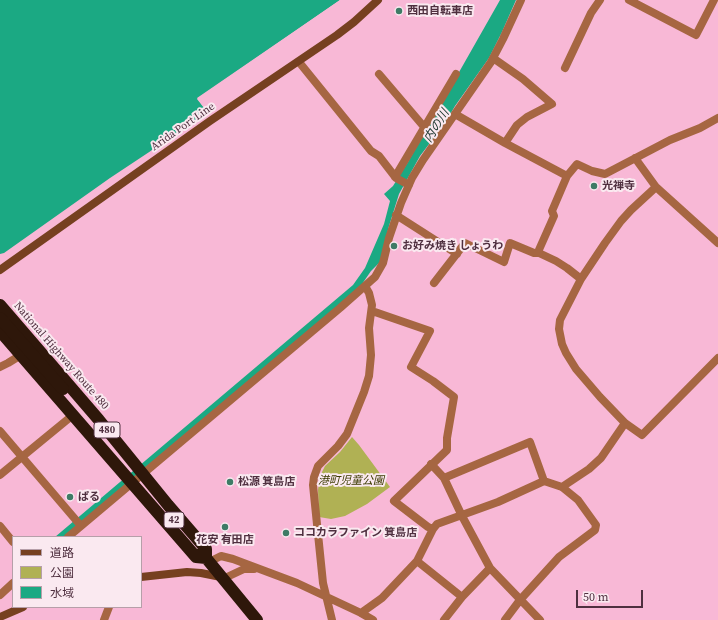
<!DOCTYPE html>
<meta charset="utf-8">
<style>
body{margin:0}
#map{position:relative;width:718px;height:620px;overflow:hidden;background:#f8b8d6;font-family:"Source Serif 4","Noto Sans JP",serif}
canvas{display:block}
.legend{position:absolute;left:12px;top:536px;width:130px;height:72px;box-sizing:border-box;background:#fae9f0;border:1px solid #b69fa9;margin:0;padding:5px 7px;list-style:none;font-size:12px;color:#4f2f3f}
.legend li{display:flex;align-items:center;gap:8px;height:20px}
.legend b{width:20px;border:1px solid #b69fa9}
.scale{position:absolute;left:576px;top:590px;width:67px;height:18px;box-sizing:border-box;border:2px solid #4f2f3f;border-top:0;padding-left:5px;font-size:12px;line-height:14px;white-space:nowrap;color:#4f2f3f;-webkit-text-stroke:3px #fae9f0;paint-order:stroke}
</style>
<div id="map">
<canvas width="718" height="620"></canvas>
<ul class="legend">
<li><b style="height:5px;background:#764020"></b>道路</li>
<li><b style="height:11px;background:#b0b154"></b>公園</li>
<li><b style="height:11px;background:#1ba983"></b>水域</li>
</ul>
<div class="scale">50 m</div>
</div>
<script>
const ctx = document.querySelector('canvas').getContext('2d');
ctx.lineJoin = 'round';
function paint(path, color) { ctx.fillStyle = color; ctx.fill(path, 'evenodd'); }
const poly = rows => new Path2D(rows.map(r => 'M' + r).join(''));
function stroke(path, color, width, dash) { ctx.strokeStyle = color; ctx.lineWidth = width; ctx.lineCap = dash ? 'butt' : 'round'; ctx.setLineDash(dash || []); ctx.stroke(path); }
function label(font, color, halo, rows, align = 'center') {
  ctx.font = font + ' "Source Serif 4","Noto Sans JP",serif'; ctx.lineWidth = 4; ctx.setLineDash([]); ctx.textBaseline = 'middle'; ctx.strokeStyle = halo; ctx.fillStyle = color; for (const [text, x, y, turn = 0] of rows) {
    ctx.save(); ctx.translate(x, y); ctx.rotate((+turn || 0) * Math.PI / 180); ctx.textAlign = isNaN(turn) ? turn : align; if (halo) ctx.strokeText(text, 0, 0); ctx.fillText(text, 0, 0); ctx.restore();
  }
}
paint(poly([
 [352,437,359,445,390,487,367,504,345,516,331,519,319,517,318,490,320,476,325,466,340,452]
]), '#b0b154');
paint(poly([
 [0,0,340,0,197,98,208,113,110,178,4,253,0,254],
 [500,0,516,0,502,32,489,58,455,106,445,123,420,156,399,194,389,226,380,262,371,271,360,287,64,537,55,537,353,285,365,268,384,224,390,201,384,194,393,186,408,162]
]), '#1ba983');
paint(poly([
 [340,0,342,0,338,5,200,99,209,112,208,113,197,99]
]), '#f8b8d6');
stroke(poly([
 [629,0,696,35,714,0],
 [299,62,371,151,379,156,396,178,409,185],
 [565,68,591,13,600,0],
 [379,74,425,128],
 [455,114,505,143,517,125,527,117,552,104,523,79,493,58],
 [505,143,567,176],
 [635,158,656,187],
 [395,177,456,74],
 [396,215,457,254],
 [538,252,554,216,552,211,567,176,577,164,592,171,605,174,670,140,700,128,718,118],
 [581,279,605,243,621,221,631,210,656,187,718,243],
 [434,283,465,243,504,262,510,243,534,253,539,253,556,261,567,268,581,279,560,320,559,329,562,344,566,353,576,369,600,397,625,423],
 [372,311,430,331,411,367,433,381,454,397,447,438,447,450,394,501,428,527,433,529],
 [0,367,8,363,21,355],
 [0,431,81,526],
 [431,464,444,478,462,516,490,568,540,620],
 [0,475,73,415],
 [444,478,530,442,544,481],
 [562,487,589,469,601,458,625,423,642,435,718,358],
 [0,526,13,542],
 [68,537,340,308,375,277,383,263,389,238,401,203,412,178,423,160,491,62,503,39,521,0],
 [417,561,462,597],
 [209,562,221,556,233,559,297,583,361,613,373,620],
 [221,577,227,577,244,569,254,569],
 [0,595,13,583],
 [361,613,382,598,417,561,433,529,437,524,498,502,544,481,562,487,578,500,596,525,595,530,559,557,520,600,505,620],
 [104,620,109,607],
 [332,620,323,583,313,485,314,477,318,466,338,446,347,434,364,392,369,376,371,355,369,328,372,305,369,293,365,286],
 [444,620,462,597,490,568]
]), '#a66642', 8);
stroke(poly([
 [0,270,210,121,337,35,354,22,378,0],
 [141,577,187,572,201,573,221,577],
 [0,617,23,607]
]), '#764020', 8);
stroke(poly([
 [0,305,99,420,168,505,206,549,206,558,196,557,0,331],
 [202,553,257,620]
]), '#2e170a', 12);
stroke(poly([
 [0,318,63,389]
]), '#2e170a', 12);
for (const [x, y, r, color] of [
 [399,11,4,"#3e7b66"],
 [594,186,4,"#3e7b66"],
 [394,246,4,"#3e7b66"],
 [230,482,4,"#3e7b66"],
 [70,497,4,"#3e7b66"],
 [225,527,4,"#3e7b66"],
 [286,533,4,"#3e7b66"]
]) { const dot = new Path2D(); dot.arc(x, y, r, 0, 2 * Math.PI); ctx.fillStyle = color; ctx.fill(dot); stroke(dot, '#fae9f0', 1.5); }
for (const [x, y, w] of [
 [107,430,26],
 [174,520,20]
]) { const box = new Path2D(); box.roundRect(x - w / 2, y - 8, w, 16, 3); ctx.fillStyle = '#fae9f0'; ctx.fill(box); stroke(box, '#4f2f3f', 1); }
label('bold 10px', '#4f2f3f', null, [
 ["480",107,430],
 ["42",174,520]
]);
label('bold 11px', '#4f2f3f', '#fae9f0', [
 ["西田自転車店",407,11],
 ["光禅寺",602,186],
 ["お好み焼き しょうわ",402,246],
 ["松源 箕島店",238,482],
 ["ぱる",78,497],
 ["ココカラファイン 箕島店",294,533],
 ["花安 有田店",225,540,"center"]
], 'left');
label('11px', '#4f2f3f', '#fae9f0', [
 ["Arida Port Line",183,127,-35],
 ["National Highway Route 480",61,356,49]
]);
label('italic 11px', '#3b3a00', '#fae9f0', [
 ["港町児童公園",351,481]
]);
label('italic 12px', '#173229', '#fae9f0', [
 ["内の川",437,126,-58]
]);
</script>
